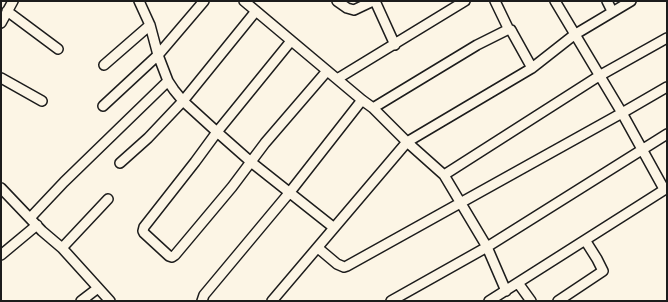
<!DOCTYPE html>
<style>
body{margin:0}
#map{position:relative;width:668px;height:302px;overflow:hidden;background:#fcf5e5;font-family:"Architects Daughter",sans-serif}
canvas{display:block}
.frame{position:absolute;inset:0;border:2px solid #1c1c1c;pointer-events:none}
</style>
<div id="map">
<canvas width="668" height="302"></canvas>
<div class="frame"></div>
</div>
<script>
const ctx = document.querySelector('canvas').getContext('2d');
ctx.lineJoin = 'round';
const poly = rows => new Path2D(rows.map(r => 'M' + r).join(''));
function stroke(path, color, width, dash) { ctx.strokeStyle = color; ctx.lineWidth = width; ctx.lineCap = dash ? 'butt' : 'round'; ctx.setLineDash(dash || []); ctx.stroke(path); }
const street = poly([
 [139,1,150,25,158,55,168,81,174,90,183,101,217,132,251,162,333,227],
 [244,1,362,100,373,108,407,142,444,175,487,247,506,291],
 [337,1,347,8,354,10,373,1],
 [375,1,395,45],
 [495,1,509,30],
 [555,1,622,113,664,189],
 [607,1,612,11],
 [7,11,58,49],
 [1,23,13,1],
 [291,41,217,132,195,162,144,227,143,231,144,233,169,256,172,257,175,255,232,187,265,143,327,71],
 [104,65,150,25],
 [1,78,42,101],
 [337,79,465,1],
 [103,106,158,55,204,1],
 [373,108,477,45,507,30,511,30,512,32,532,68],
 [120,163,148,138,183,101,256,11],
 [444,175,599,76,667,38],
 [1,188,42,231,62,248,110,301],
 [30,218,64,182,168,81],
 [62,248,108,199],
 [318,248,337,264,344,267,347,266,622,113,667,87],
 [1,255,37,225],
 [518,283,531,301],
 [81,301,98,288],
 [202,301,204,295,290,192,362,100],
 [272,301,407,142,532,68,574,35,631,1],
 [391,301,487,247,667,134],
 [489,301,667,188],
 [558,301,603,271,597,259,585,240]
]);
stroke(street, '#1c1c1c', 12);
stroke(street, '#fcf5e5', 9);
</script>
